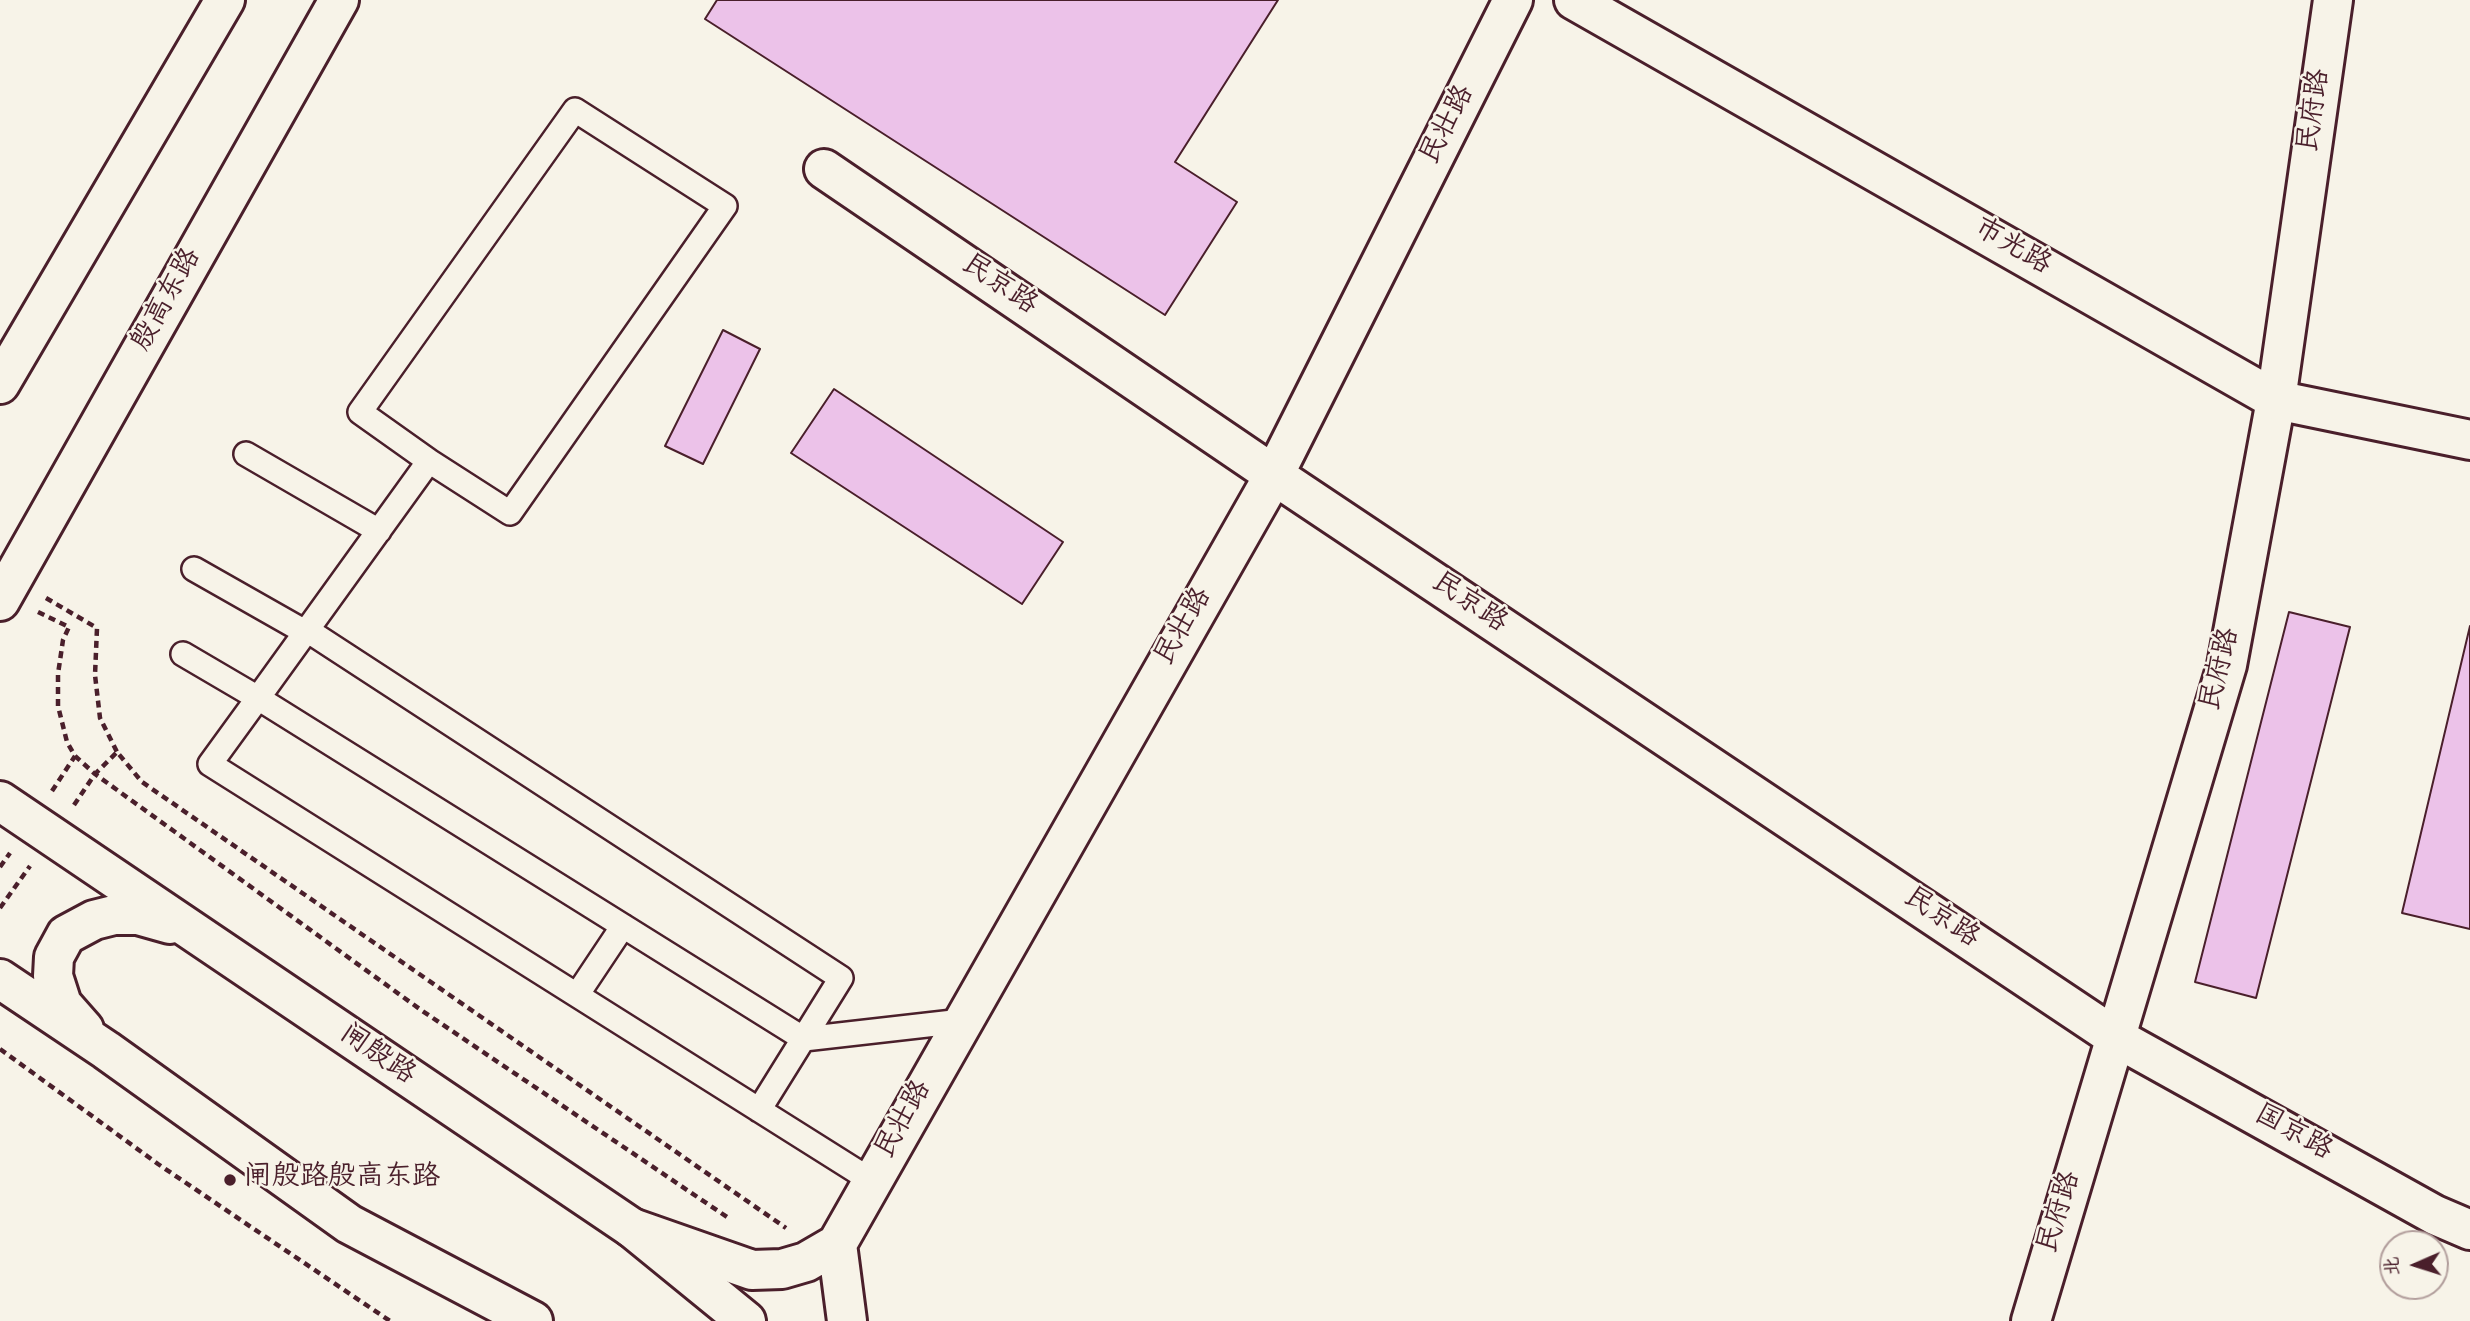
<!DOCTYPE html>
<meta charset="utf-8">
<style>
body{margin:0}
#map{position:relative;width:2470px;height:1321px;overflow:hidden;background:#f7f3e8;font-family:Dekko,"LXGW WenKai TC",sans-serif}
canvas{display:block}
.north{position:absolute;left:2379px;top:1230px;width:70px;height:70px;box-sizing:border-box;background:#f7f3e8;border:2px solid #b29e9c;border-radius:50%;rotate:267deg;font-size:19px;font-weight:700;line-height:28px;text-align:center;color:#4a1f2b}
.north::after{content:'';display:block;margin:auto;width:24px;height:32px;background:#4a1f2b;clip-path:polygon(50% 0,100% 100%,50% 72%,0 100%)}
</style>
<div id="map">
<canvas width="2470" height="1321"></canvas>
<div class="north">北</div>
</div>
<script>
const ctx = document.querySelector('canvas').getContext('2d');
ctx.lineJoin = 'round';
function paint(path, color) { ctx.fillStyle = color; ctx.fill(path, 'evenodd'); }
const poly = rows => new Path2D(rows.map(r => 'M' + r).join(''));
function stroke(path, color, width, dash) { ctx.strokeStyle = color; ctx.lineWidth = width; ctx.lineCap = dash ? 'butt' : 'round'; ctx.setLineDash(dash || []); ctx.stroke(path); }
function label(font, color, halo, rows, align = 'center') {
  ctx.font = font + ' Dekko,"LXGW WenKai TC",sans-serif'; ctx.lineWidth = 5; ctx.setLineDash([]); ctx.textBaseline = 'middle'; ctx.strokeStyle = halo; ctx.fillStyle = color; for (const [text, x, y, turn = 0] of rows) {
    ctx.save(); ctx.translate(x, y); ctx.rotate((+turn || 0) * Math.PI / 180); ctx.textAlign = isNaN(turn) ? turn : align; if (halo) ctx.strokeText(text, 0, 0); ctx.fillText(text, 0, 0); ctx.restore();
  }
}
const building = poly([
 [717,0,1278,0,1175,162,1237,202,1165,315,705,19,717,0],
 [723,330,760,349,703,464,665,446,723,330],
 [834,389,1063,542,1022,604,791,453,834,389],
 [2289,612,2350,627,2256,998,2195,982,2289,612],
 [2470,626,2470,929,2402,913,2470,626]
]);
paint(building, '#ecc2e9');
stroke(building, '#4a1f2b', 2);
const lane = poly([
 [246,454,379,531],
 [429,461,510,513,725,206,575,110,360,412,429,461,258,698,804,1039,962,1021],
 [194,569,305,632],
 [307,630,841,978,759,1110],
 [183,654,258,698,210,764,872,1181],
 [577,995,623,926]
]);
const street = poly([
 [824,169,1274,475,2115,1037,2435,1215,2470,1230],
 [632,1228,752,1270,782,1269,806,1262,837,1244,1274,475,1513,0],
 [837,1244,847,1321],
 [2031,1321,2227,665,2276,400,2333,0]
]);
const secondary = poly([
 [1574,0,2276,400,2470,440]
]);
const primary = poly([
 [0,384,225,0],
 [0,601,339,0],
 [0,801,632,1228,746,1321],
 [0,979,106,1050,349,1224,533,1321],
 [84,1029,62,1004,53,976,54,957,66,935,94,920,114,915,138,915,170,924]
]);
stroke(lane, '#4a1f2b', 28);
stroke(street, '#4a1f2b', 44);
stroke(secondary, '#4a1f2b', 44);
stroke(primary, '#4a1f2b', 44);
stroke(poly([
 [46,598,97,628,95,675,100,718,117,752],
 [38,612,69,627,63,640,58,674,58,706,67,742,75,756,95,774,421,1010,727,1217],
 [52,791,75,756],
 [74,805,95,774,117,752,142,782,786,1228],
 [0,867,10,853],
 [0,908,30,866],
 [0,1049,158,1164,390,1321]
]), '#4a1f2b', 4.5, [7, 5]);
stroke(lane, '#f7f3e8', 23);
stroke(street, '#f7f3e8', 38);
stroke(secondary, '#f7f3e8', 38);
stroke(primary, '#f7f3e8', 38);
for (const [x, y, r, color] of [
 [230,1180,7,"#4a1f2b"]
]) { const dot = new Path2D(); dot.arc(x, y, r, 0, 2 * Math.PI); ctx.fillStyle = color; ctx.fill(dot); stroke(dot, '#f7f3e8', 2.5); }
label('28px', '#4a1f2b', '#f7f3e8', [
 ["民府路",2317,111,-82],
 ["民壮路",1450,126,-63],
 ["市光路",2011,249,30],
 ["民京路",998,287,34],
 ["殷高东路",169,301,-61],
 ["民京路",1468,605,34],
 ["民壮路",1186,628,-60],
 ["民府路",2223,670,-76],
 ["民京路",1940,920,34],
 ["闸殷路",376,1057,34],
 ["民壮路",906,1121,-61],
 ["国京路",2292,1135,29],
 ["民府路",2062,1213,-73]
]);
label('28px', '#4a1f2b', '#f7f3e8', [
 ["闸殷路殷高东路",244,1180]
], 'left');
</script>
